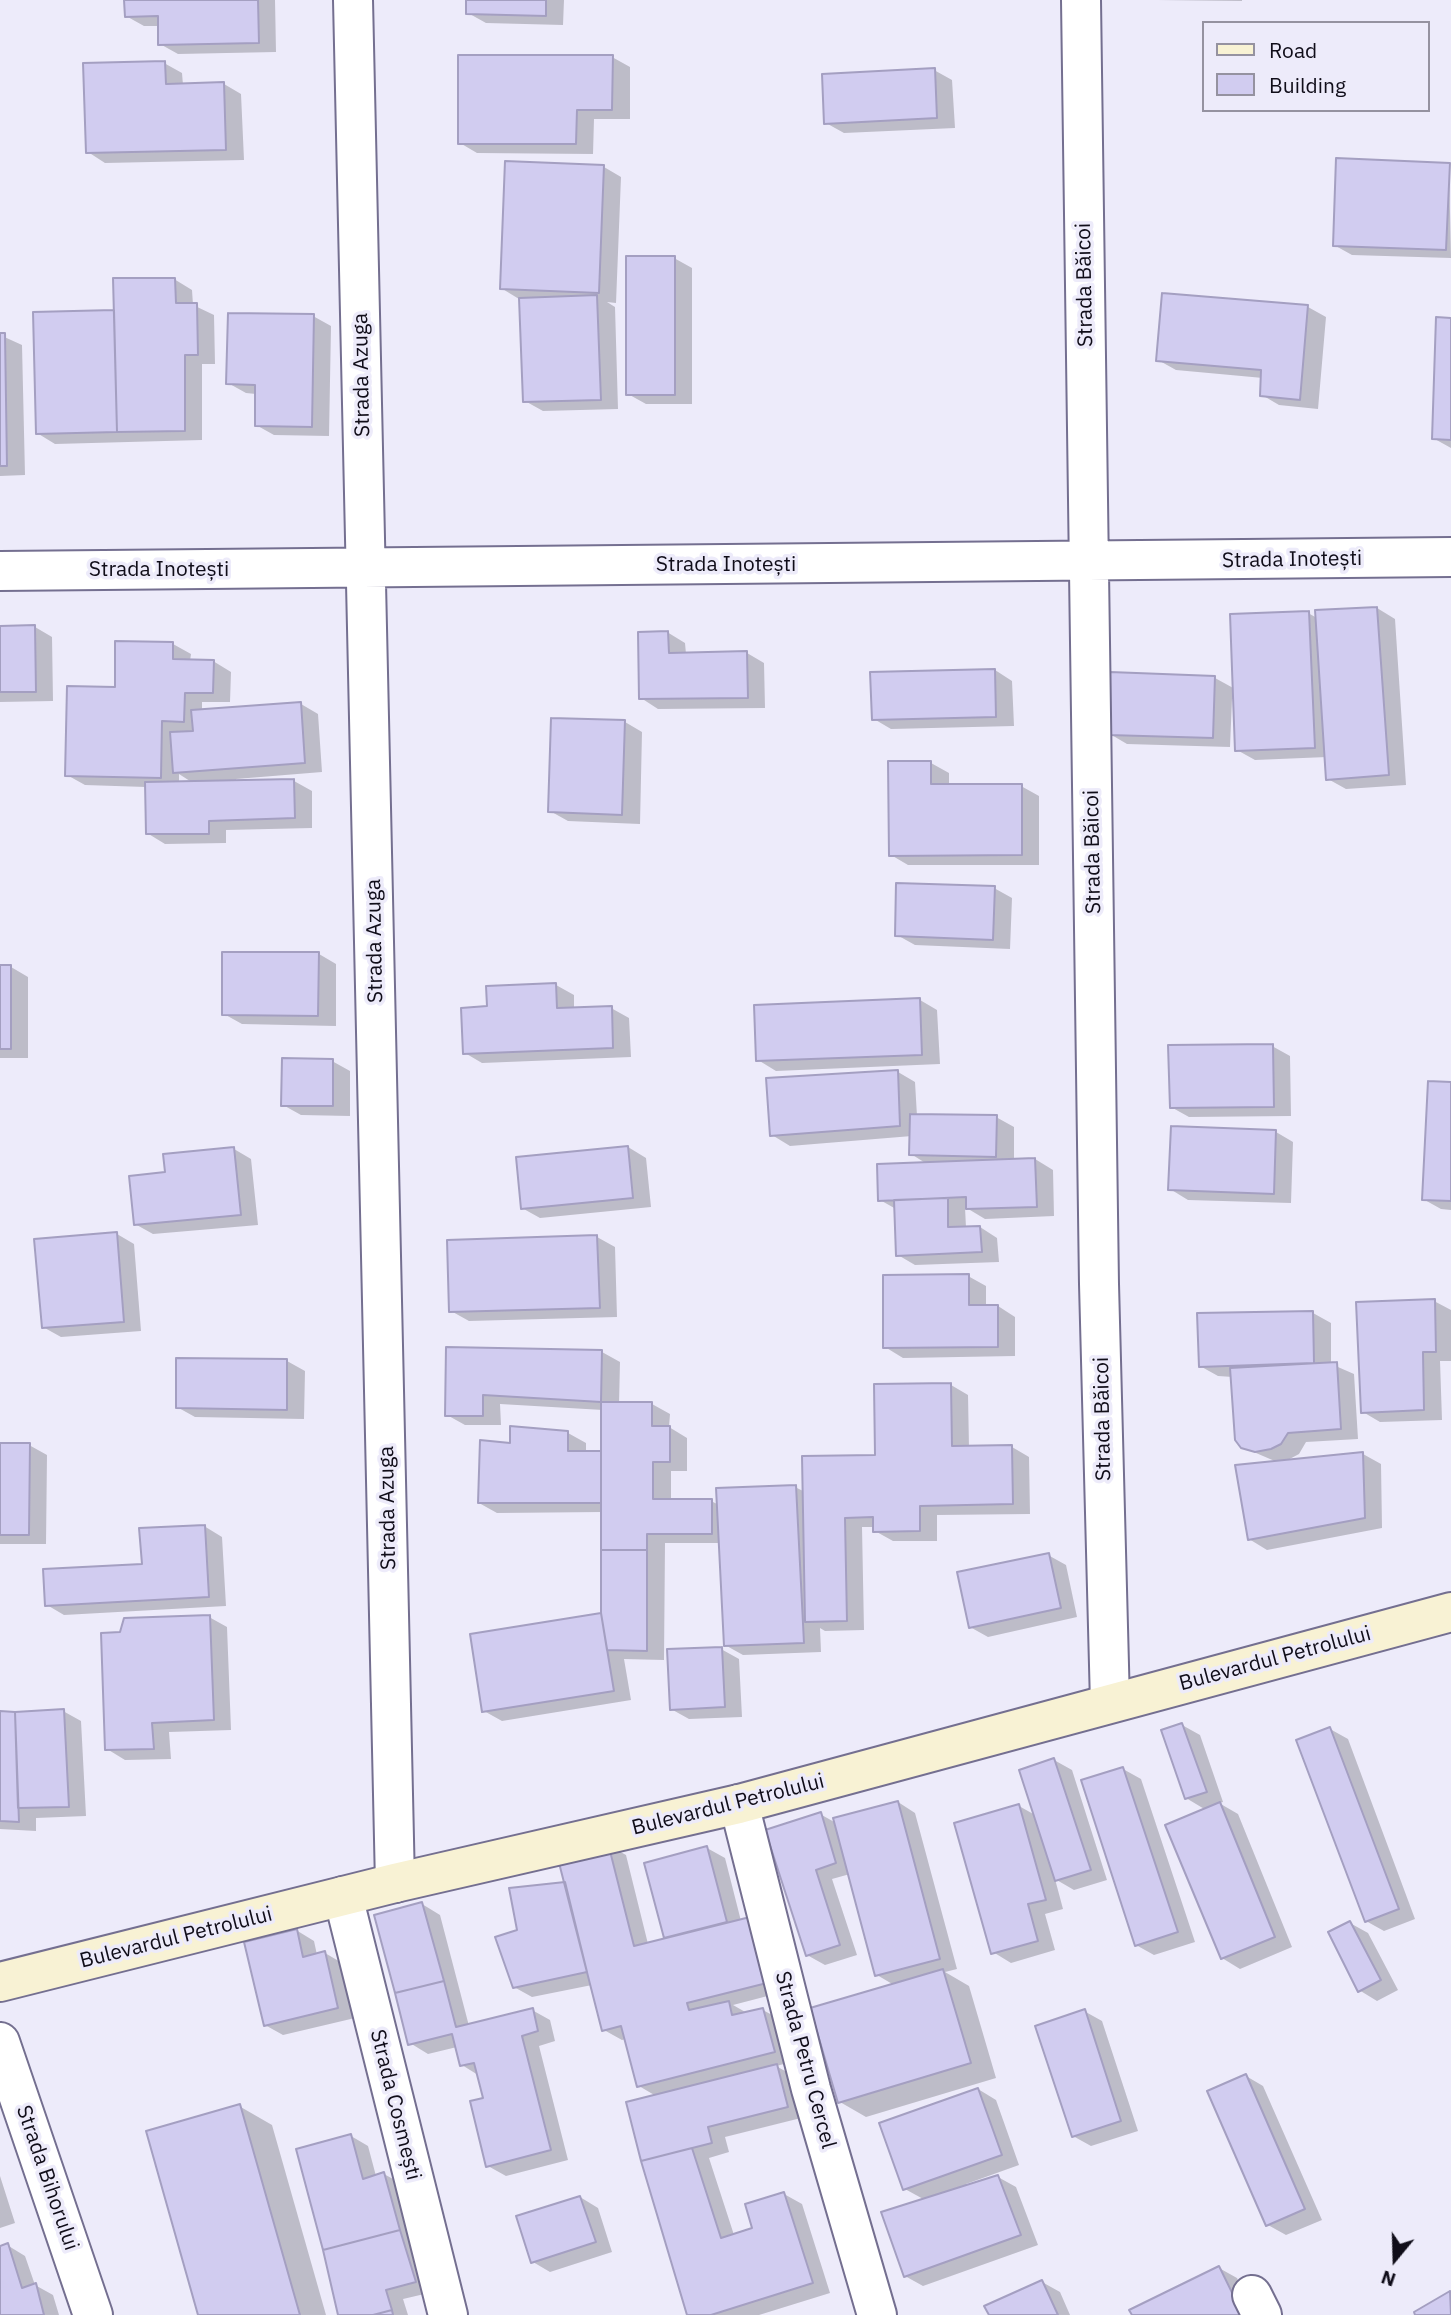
<!DOCTYPE html>
<meta charset="utf-8">
<style>
body{margin:0}
#map{position:relative;width:1451px;height:2315px;overflow:hidden;background:#edebfa;font-family:"IBM Plex Sans",sans-serif}
canvas{display:block}
.legend{position:absolute;left:1202px;top:21px;width:228px;height:91px;box-sizing:border-box;background:#edebfa;border:2px solid #9592a0;margin:0;padding:9px 12px;list-style:none;font-size:21px;color:#100d19}
.legend li{display:flex;align-items:center;gap:14px;height:35px}
.legend b{width:35px;border:2px solid #9592a0}
.north{position:absolute;left:1360px;top:2224px;width:70px;height:70px;-webkit-text-stroke:5px #edebfa;paint-order:stroke;rotate:199deg;font-size:19px;font-weight:700;line-height:28px;text-align:center;color:#100d19}
.north::after{content:'';display:block;margin:auto;width:24px;height:32px;background:#100d19;clip-path:polygon(50% 0,100% 100%,50% 72%,0 100%)}
</style>
<div id="map">
<canvas width="1451" height="2315"></canvas>
<ul class="legend">
<li><b style="height:9px;background:#f8f2d4"></b>Road</li>
<li><b style="height:19px;background:#d1ccf0"></b>Building</li>
</ul>
<div class="north">N</div>
</div>
<script>
const ctx = document.querySelector('canvas').getContext('2d');
ctx.lineJoin = 'round';
function paint(path, color) { ctx.fillStyle = color; ctx.fill(path, 'evenodd'); }
const poly = rows => new Path2D(rows.map(r => 'M' + r).join(''));
function stroke(path, color, width, dash) { ctx.strokeStyle = color; ctx.lineWidth = width; ctx.lineCap = dash ? 'butt' : 'round'; ctx.setLineDash(dash || []); ctx.stroke(path); }
function label(font, color, halo, rows, align = 'center') {
  ctx.font = font + ' "IBM Plex Sans",sans-serif'; ctx.lineWidth = 7; ctx.setLineDash([]); ctx.textBaseline = 'middle'; ctx.strokeStyle = halo; ctx.fillStyle = color; for (const [text, x, y, turn = 0] of rows) {
    ctx.save(); ctx.translate(x, y); ctx.rotate((+turn || 0) * Math.PI / 180); ctx.textAlign = isNaN(turn) ? turn : align; if (halo) ctx.strokeText(text, 0, 0); ctx.fillText(text, 0, 0); ctx.restore();
  }
}
paint(poly([
 [126,0,275,0,276,52,178,54,160,44,160,26,144,26,126,16],
 [468,0,564,0,563,25,486,23,468,13],
 [1157,0,1242,0,1242,1],
 [612,57,630,67,630,119,594,119,593,154,477,153,460,143],
 [164,63,182,73,183,85,224,84,241,94,244,160,105,163,88,152],
 [934,70,952,80,955,128,844,133,826,123],
 [1449,165,1451,258,1352,255,1334,245],
 [604,167,621,177,616,303,607,302,615,307,618,409,543,411,525,401,519,299,501,288],
 [674,258,692,268,692,404,646,404,628,394],
 [174,279,192,290,193,305,214,315,215,364,202,364,202,440,55,444,37,433,115,312],
 [1163,295,1308,307,1326,317,1318,409,1279,405,1262,395,1263,378,1176,370,1158,360],
 [313,316,331,326,329,436,274,435,256,425,256,394,246,393,228,383],
 [1451,320,1451,448,1433,438],
 [0,335,22,345,25,475,0,476],
 [1377,608,1395,619,1406,785,1346,789,1328,779,1327,757,1255,760,1237,750,1235,699,1232,699,1230,747,1127,744,1110,734,1215,678,1235,689,1308,613,1317,618],
 [0,627,35,627,52,637,53,701,0,702],
 [667,632,685,643,686,654,747,653,764,663,765,708,658,709,641,698],
 [173,644,191,654,190,661,213,661,231,672,230,702,202,702,202,711,301,704,318,714,322,772,236,779,236,782,294,781,312,791,312,828,226,830,226,843,165,844,147,833,146,787,85,785,67,775,116,689],
 [179,774,193,783,179,783],
 [995,670,1012,681,1014,726,891,729,874,719],
 [625,722,642,732,640,824,568,821,550,811],
 [931,763,949,773,949,786,1021,786,1039,796,1039,865,908,865,891,855],
 [994,888,1012,898,1010,949,915,945,897,935],
 [319,954,336,964,336,1026,242,1024,224,1014],
 [0,967,11,967,28,977,28,1058,0,1058],
 [556,985,574,995,574,1009,611,1008,629,1018,631,1057,482,1063,465,1053,489,1008],
 [920,1000,937,1010,940,1064,776,1071,758,1060],
 [1272,1046,1290,1056,1291,1116,1189,1117,1171,1107],
 [332,1061,350,1071,350,1116,301,1115,283,1105],
 [898,1072,915,1082,917,1116,996,1117,1014,1127,1014,1160,1035,1159,1053,1170,1054,1216,985,1219,965,1207,966,1228,980,1227,997,1238,999,1262,915,1265,898,1255,896,1209,880,1200,927,1164,911,1154,912,1136,790,1146,772,1135],
 [1451,1084,1451,1210,1441,1209,1423,1199],
 [1276,1132,1293,1142,1291,1203,1188,1200,1170,1189],
 [628,1147,646,1158,651,1207,540,1218,522,1208],
 [234,1149,251,1159,258,1225,153,1234,135,1224,167,1174],
 [117,1234,134,1244,141,1331,61,1337,43,1327],
 [597,1237,615,1247,617,1317,469,1321,451,1311],
 [968,1276,986,1286,986,1307,998,1306,1015,1317,1015,1356,903,1358,885,1347],
 [1434,1301,1451,1310,1451,1361,1440,1361,1442,1420,1380,1422,1363,1412],
 [1313,1313,1331,1323,1331,1364,1354,1374,1358,1439,1306,1442,1299,1454,1284,1462,1363,1454,1381,1464,1382,1528,1267,1550,1249,1539,1277,1462,1242,1447,1233,1377,1218,1376,1200,1366],
 [448,1348,602,1352,620,1362,619,1404,652,1404,670,1414,669,1427,687,1438,687,1471,671,1471,671,1500,711,1501,719,1505,795,1487,805,1492,877,1457,951,1385,968,1395,969,1448,1012,1447,1029,1457,1030,1514,937,1515,937,1541,893,1541,875,1531,875,1527,862,1527,864,1630,825,1631,820,1628,821,1652,743,1655,725,1645,720,1543,665,1543,664,1660,624,1659,631,1700,502,1721,484,1711,603,1615,603,1512,497,1513,479,1503,512,1445,568,1433,586,1443,586,1453,602,1453,603,1410,500,1404,501,1425,465,1425,447,1415],
 [287,1361,305,1371,304,1419,195,1417,177,1407],
 [0,1444,29,1445,47,1455,46,1544,0,1544],
 [204,1526,222,1537,226,1606,64,1615,47,1605,144,1565],
 [1048,1555,1066,1565,1077,1617,988,1637,970,1627],
 [209,1617,227,1627,231,1730,169,1732,171,1759,125,1760,107,1749,122,1634],
 [721,1649,739,1659,742,1717,689,1719,671,1709],
 [0,1711,63,1711,81,1721,86,1816,36,1818,36,1831,0,1829],
 [1182,1725,1200,1735,1223,1802,1219,1803,1238,1814,1292,1947,1240,1969,1222,1958,1206,1810,1186,1798],
 [1330,1729,1348,1739,1415,1919,1384,1931,1366,1921],
 [1054,1760,1072,1770,1107,1880,1074,1890,1055,1879,1063,1909,1045,1914,1055,1950,1011,1963,993,1952,1019,1806,1035,1815],
 [1123,1769,1141,1779,1195,1942,1154,1955,1136,1945],
 [898,1802,915,1813,957,1969,945,1972,969,1986,996,2078,866,2117,840,2102,894,1985,877,1975,850,1874,832,1879,857,1955,825,1965,807,1955,820,1814,836,1823],
 [608,1845,626,1855,648,1944,666,1939,646,1864,707,1848,725,1858,741,1921,783,1992,733,2005,747,2013,763,2010,781,2020,792,2062,776,2066,794,2076,805,2117,725,2137,729,2152,709,2158,734,2235,754,2229,784,2194,802,2204,830,2293,759,2315,689,2315,656,2096,639,2086,626,2039,622,2040,604,2030,592,1985,532,1997,514,1987,519,1931],
 [422,1904,440,1915,469,2026,532,2010,550,2020,555,2041,539,2046,568,2160,506,2176,488,2166,485,2100,478,2075,462,2065,457,2047,428,2054,410,2043],
 [1350,1923,1368,1933,1398,1990,1377,2001,1359,1990],
 [296,1930,314,1941,317,1955,325,1953,342,1963,355,2018,283,2035,265,2025],
 [1084,2011,1102,2021,1138,2131,1091,2146,1073,2136],
 [1246,2076,1263,2086,1322,2220,1286,2235,1268,2225],
 [978,2089,996,2100,1019,2165,966,2184,967,2187,998,2177,1016,2187,1038,2245,923,2286,905,2276,925,2200,905,2189],
 [239,2106,272,2125,326,2315,200,2315],
 [351,2136,368,2146,376,2176,384,2174,402,2184,433,2292,403,2299,408,2315,340,2315],
 [0,2176,15,2223,0,2228],
 [580,2197,598,2208,612,2252,550,2272,533,2262],
 [7,2245,25,2256,35,2285,53,2295,59,2315,0,2315,0,2247],
 [1219,2268,1237,2278,1255,2315,1134,2315],
 [1042,2282,1060,2292,1070,2315,991,2315]
]), '#0003');
const building = poly([
 [124,0,258,0,259,43,158,45,158,16,125,17,124,0],
 [466,0,546,0,546,16,466,14,466,0],
 [458,55,613,55,612,110,577,110,576,144,458,144,458,55],
 [165,61,166,84,224,82,226,150,86,153,83,63,165,61],
 [935,68,937,118,824,124,822,74,935,68],
 [1336,158,1450,163,1446,250,1333,246,1336,158],
 [505,161,604,165,599,293,500,289,505,161],
 [626,256,675,256,675,395,626,395,626,256],
 [113,278,175,278,176,303,197,303,198,355,185,355,185,431,117,432,113,278],
 [1162,293,1308,305,1300,400,1260,396,1261,370,1156,361,1162,293],
 [597,295,601,400,523,402,519,298,597,295],
 [114,310,117,432,36,434,33,312,114,310],
 [228,313,314,314,312,427,255,426,255,385,226,384,228,313],
 [1436,317,1451,318,1451,440,1432,439,1436,317],
 [0,333,5,333,7,466,0,466,0,333],
 [1377,607,1389,775,1326,780,1315,610,1377,607],
 [1309,611,1315,748,1235,751,1230,614,1309,611],
 [35,625,36,692,0,692,0,626,35,625],
 [668,631,669,653,747,651,748,698,639,699,638,632,668,631],
 [115,641,173,642,173,659,214,660,213,693,185,693,184,722,162,721,161,778,65,776,67,686,115,687,115,641],
 [995,669,996,717,872,720,870,672,995,669],
 [1110,672,1215,676,1213,738,1108,735,1110,672],
 [301,702,305,763,173,773,170,732,193,731,191,710,301,702],
 [551,718,625,720,622,815,548,812,551,718],
 [888,761,931,761,931,784,1022,784,1022,855,889,856,888,761],
 [294,779,295,818,209,821,209,834,146,834,145,782,294,779],
 [896,883,995,886,993,940,895,936,896,883],
 [222,952,319,952,318,1016,222,1015,222,952],
 [0,965,11,965,11,1049,0,1049,0,965],
 [556,983,557,1008,612,1006,613,1048,463,1054,461,1008,487,1006,486,986,556,983],
 [920,998,922,1055,756,1061,754,1005,920,998],
 [1273,1044,1274,1107,1170,1108,1168,1045,1273,1044],
 [282,1058,333,1059,333,1106,281,1106,282,1058],
 [898,1070,900,1126,770,1136,766,1078,898,1070],
 [1428,1081,1451,1082,1451,1201,1422,1200,1428,1081],
 [910,1114,997,1115,996,1157,909,1155,910,1114],
 [1171,1126,1276,1130,1274,1194,1168,1190,1171,1126],
 [628,1146,633,1198,521,1209,516,1157,628,1146],
 [234,1147,241,1215,134,1225,129,1176,165,1172,163,1154,234,1147],
 [1035,1158,1037,1207,966,1209,966,1197,878,1201,877,1164,1035,1158],
 [948,1198,948,1227,980,1226,982,1252,896,1256,894,1200,948,1198],
 [117,1232,124,1322,42,1328,34,1239,117,1232],
 [597,1235,600,1308,449,1312,447,1240,597,1235],
 [969,1274,969,1305,998,1305,998,1347,883,1348,883,1275,969,1274],
 [1435,1299,1436,1352,1423,1352,1424,1410,1361,1413,1356,1302,1435,1299],
 [1313,1311,1314,1363,1199,1367,1197,1313,1313,1311],
 [446,1347,602,1350,601,1402,483,1395,483,1416,445,1416,446,1347],
 [176,1358,287,1359,287,1410,176,1408,176,1358],
 [1337,1362,1341,1429,1288,1433,1281,1444,1271,1449,1255,1452,1241,1448,1235,1440,1230,1368,1337,1362],
 [951,1383,952,1446,1012,1445,1013,1504,920,1506,920,1531,873,1532,873,1517,845,1518,847,1621,805,1622,802,1456,875,1455,874,1384,951,1383],
 [601,1402,652,1402,652,1426,670,1426,670,1462,653,1462,653,1499,712,1499,712,1534,647,1534,647,1550,601,1550,601,1402],
 [510,1426,568,1431,568,1451,601,1451,601,1503,478,1503,480,1440,510,1443,510,1426],
 [0,1443,30,1443,29,1535,0,1535,0,1443],
 [1363,1452,1365,1518,1248,1540,1235,1465,1363,1452],
 [796,1485,804,1643,724,1646,716,1488,796,1485],
 [205,1525,209,1597,45,1606,43,1569,142,1564,139,1528,205,1525],
 [601,1550,647,1550,647,1651,607,1650,601,1613,601,1550],
 [1049,1553,1061,1608,969,1628,957,1572,1049,1553],
 [601,1613,614,1691,482,1712,470,1634,601,1613],
 [210,1615,214,1720,152,1723,154,1749,105,1750,101,1633,120,1632,124,1618,210,1615],
 [722,1647,725,1707,670,1710,667,1649,722,1647],
 [64,1709,69,1807,18,1808,15,1712,64,1709],
 [0,1711,15,1712,19,1822,0,1821,0,1711],
 [1182,1723,1207,1792,1185,1799,1161,1730,1182,1723],
 [1330,1727,1399,1909,1365,1922,1296,1740,1330,1727],
 [1054,1758,1091,1870,1055,1881,1019,1770,1054,1758],
 [1123,1767,1178,1932,1135,1946,1081,1780,1123,1767],
 [898,1801,940,1959,875,1976,833,1818,898,1801],
 [1220,1802,1275,1937,1221,1959,1165,1825,1220,1802],
 [1019,1804,1046,1900,1028,1904,1038,1941,991,1954,954,1823,1019,1804],
 [821,1812,836,1863,816,1870,840,1945,806,1956,765,1830,821,1812],
 [608,1843,634,1946,750,1917,767,1983,687,2003,689,2010,729,2001,732,2015,763,2008,775,2052,637,2087,621,2026,602,2031,557,1855,608,1843],
 [707,1846,727,1922,664,1938,644,1863,707,1846],
 [565,1882,587,1972,513,1988,495,1937,517,1930,509,1888,565,1882],
 [422,1902,444,1981,395,1993,374,1915,422,1902],
 [1350,1921,1381,1980,1358,1992,1328,1932,1350,1921],
 [297,1929,303,1957,325,1951,338,2008,264,2026,244,1942,297,1929],
 [943,1969,971,2063,838,2103,810,2008,943,1969],
 [444,1981,456,2027,533,2008,538,2031,522,2036,551,2150,486,2167,470,2101,483,2098,474,2063,460,2066,452,2034,408,2045,395,1993,444,1981],
 [1085,2009,1121,2121,1072,2137,1035,2026,1085,2009],
 [777,2064,788,2107,708,2127,712,2143,641,2161,626,2102,777,2064],
 [1246,2074,1305,2209,1266,2226,1207,2091,1246,2074],
 [978,2088,1002,2155,903,2190,879,2123,978,2088],
 [240,2104,300,2315,198,2315,146,2131,240,2104],
 [351,2134,363,2179,384,2172,400,2230,323,2250,296,2149,351,2134],
 [692,2148,721,2238,752,2228,745,2204,784,2192,813,2283,711,2315,687,2315,641,2161,692,2148],
 [998,2175,1021,2235,904,2277,881,2212,998,2175],
 [580,2196,596,2242,531,2263,516,2216,580,2196],
 [400,2230,416,2282,386,2290,392,2310,373,2315,338,2315,323,2250,400,2230],
 [8,2243,22,2288,36,2283,44,2315,0,2315,0,2246,8,2243],
 [1219,2266,1243,2315,1132,2315,1129,2310,1219,2266],
 [1042,2280,1058,2315,989,2315,984,2306,1042,2280],
 [1450,2291,1451,2315,1415,2315,1414,2312,1450,2291],
 [392,2310,393,2315,373,2315,392,2310]
]);
paint(building, '#d1ccf0');
stroke(building, '#a49fc1', 2);
const street = poly([
 [353,0,395,1883],
 [1081,0,1099,1284,1110,1703],
 [0,571,1451,557],
 [739,1804,811,2089,877,2315],
 [343,1896,448,2315],
 [0,2042,93,2315],
 [1252,2295,1262,2315]
]);
const secondary = poly([
 [0,1982,395,1883,739,1804,1451,1612]
]);
stroke(street, '#746f90', 42);
stroke(secondary, '#746f90', 42);
stroke(street, '#fff', 38);
stroke(secondary, '#f8f2d4', 38);
label('21px', '#100d19', '#edebfa', [
 ["Strada Băicoi",1085,285,-91],
 ["Strada Azuga",362,375,-91],
 ["Strada Inotești",1292,560,-1],
 ["Strada Inotești",726,565],
 ["Strada Inotești",159,570],
 ["Strada Băicoi",1093,852,-91],
 ["Strada Azuga",375,941,-91],
 ["Strada Băicoi",1103,1419,-91],
 ["Strada Azuga",388,1508,-91],
 ["Bulevardul Petrolului",1275,1659,-15],
 ["Bulevardul Petrolului",728,1805,-14],
 ["Bulevardul Petrolului",176,1938,-14],
 ["Strada Petru Cercel",805,2060,75],
 ["Strada Cosmești",395,2105,76],
 ["Strada Bihorului",47,2178,71]
]);
</script>
